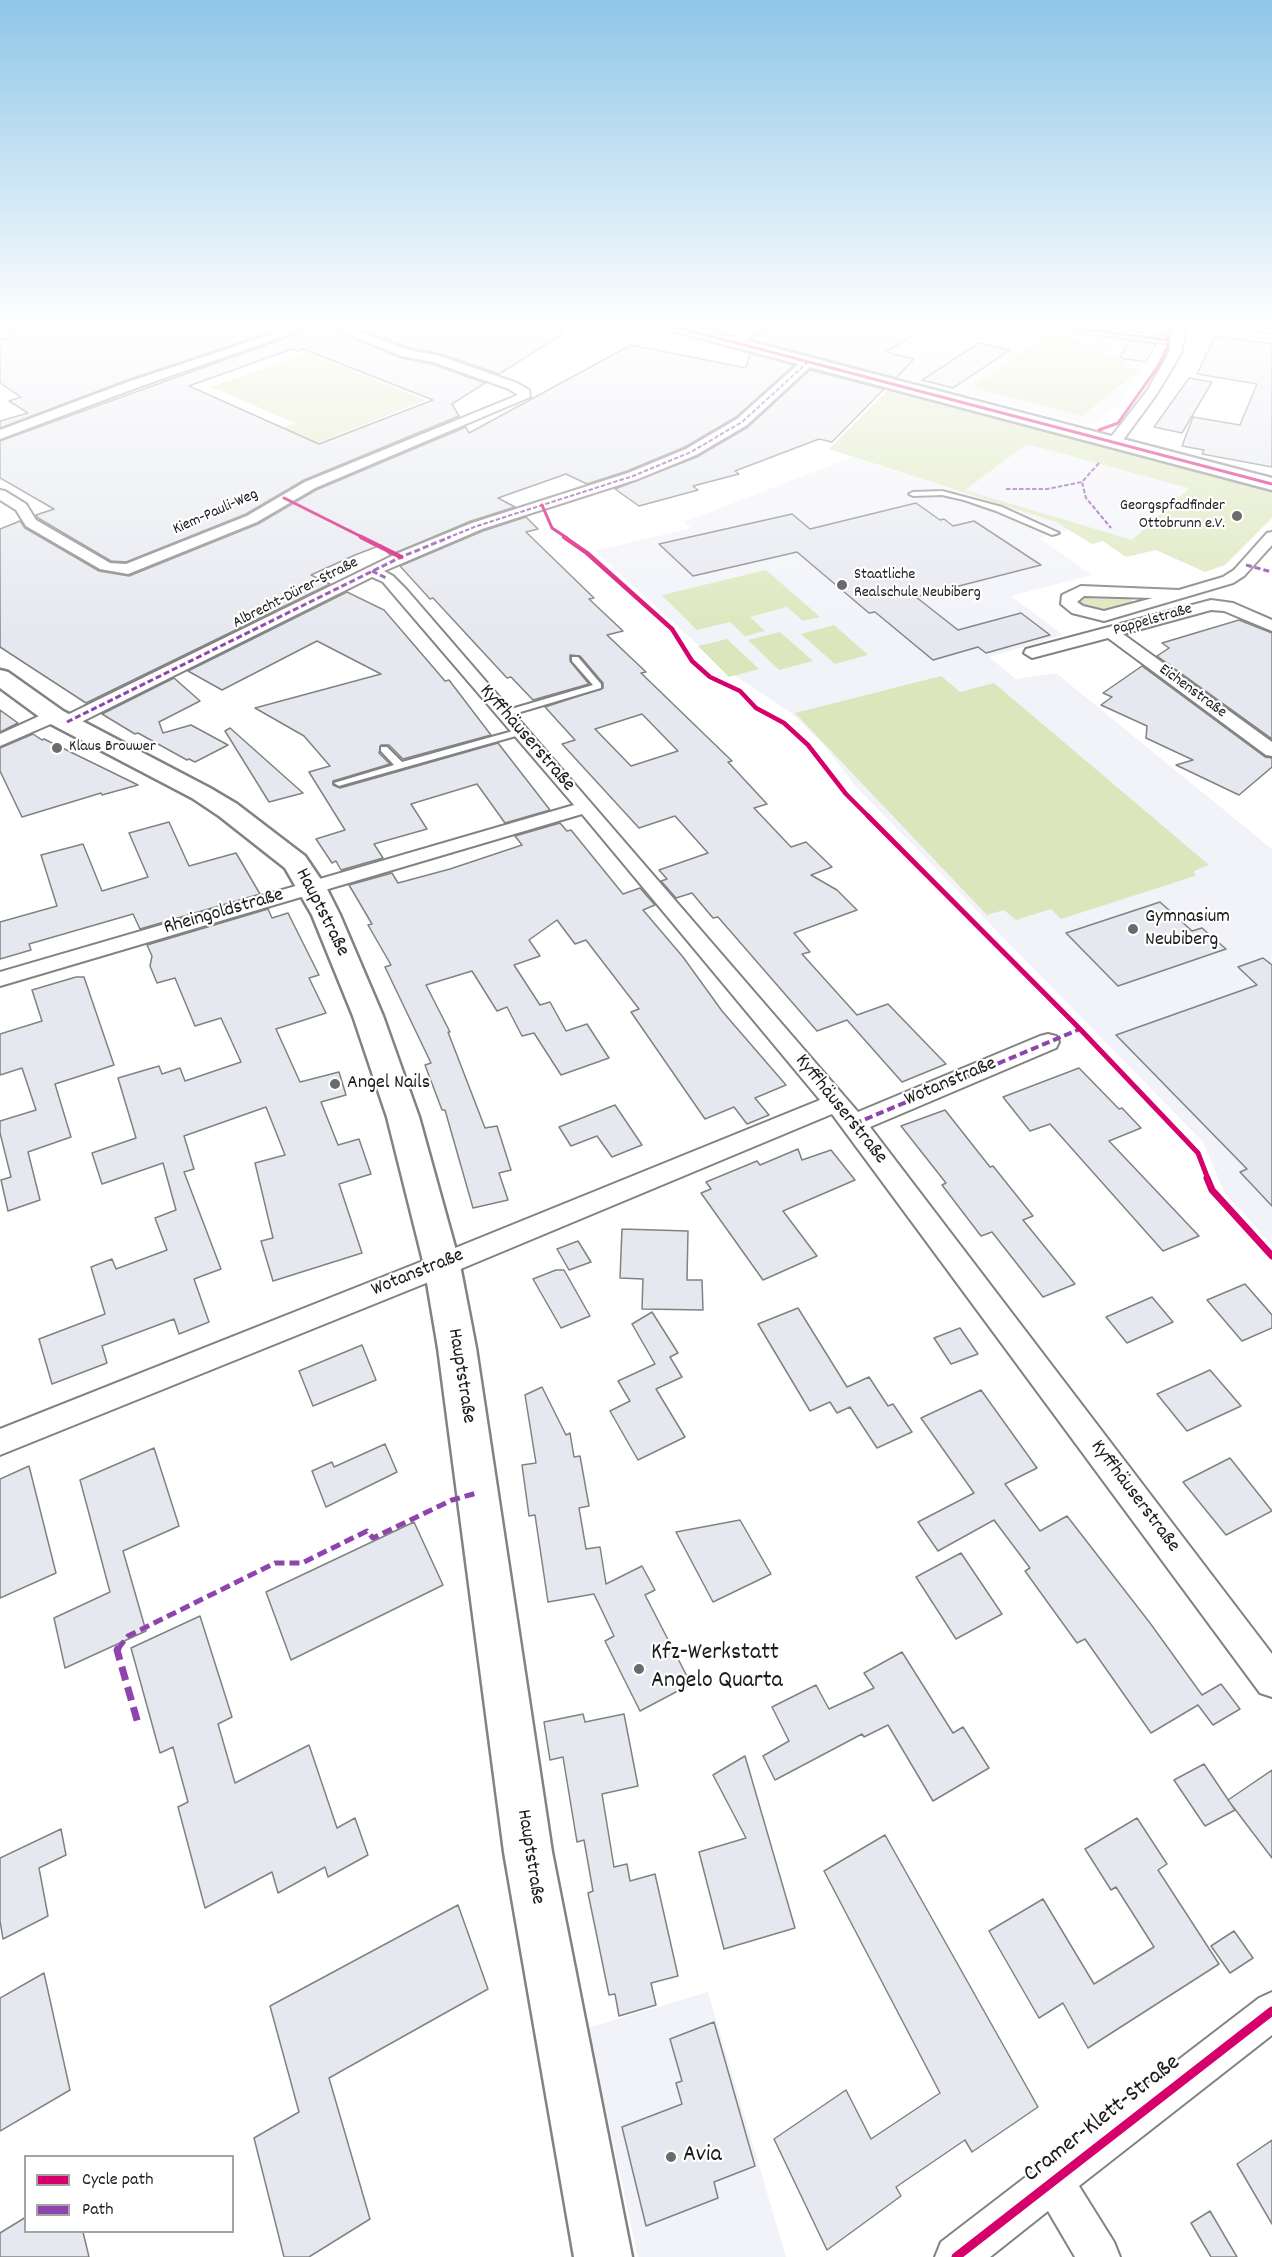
<!DOCTYPE html>
<meta charset="utf-8">
<style>
body{margin:0}
#map{position:relative;width:1272px;height:2257px;overflow:hidden;background:#fff;font-family:Dekko,sans-serif}
canvas{display:block}
.legend{position:absolute;left:24px;top:2155px;width:210px;height:78px;box-sizing:border-box;background:#fff;border:2px solid #a4a4a4;margin:0;padding:8px 10px;list-style:none;font-size:18px;color:#1c1c1c}
.legend li{display:flex;align-items:center;gap:12px;height:30px}
.legend b{width:30px;border:2px solid #a4a4a4}
</style>
<div id="map">
<canvas width="1272" height="2257"></canvas>
<ul class="legend">
<li><b style="height:8px;background:#d6006c"></b>Cycle path</li>
<li><b style="height:8px;background:#8e44ad"></b>Path</li>
</ul>
</div>
<script>
const ctx = document.querySelector('canvas').getContext('2d');
ctx.lineJoin = 'round';
function paint(path, color) { ctx.fillStyle = color; ctx.fill(path, 'evenodd'); }
const poly = rows => new Path2D(rows.map(r => 'M' + r).join(''));
function stroke(path, color, width, dash) { ctx.strokeStyle = color; ctx.lineWidth = width; ctx.lineCap = dash ? 'butt' : 'round'; ctx.setLineDash(dash || []); ctx.stroke(path); }
function label(font, color, halo, rows, align = 'center') {
  ctx.font = font + ' Dekko,sans-serif'; ctx.lineWidth = 4.5; ctx.setLineDash([]); ctx.textBaseline = 'middle'; ctx.strokeStyle = halo; ctx.fillStyle = color; for (const [text, x, y, turn = 0] of rows) {
    ctx.save(); ctx.translate(x, y); ctx.rotate((+turn || 0) * Math.PI / 180); ctx.textAlign = isNaN(turn) ? turn : align; if (halo) ctx.strokeText(text, 0, 0); ctx.fillText(text, 0, 0); ctx.restore();
  }
}
paint(poly([
 [787,323,997,323,998,325,1004,327,1008,325,1048,330,1051,328,1156,343,1153,344,1154,347,1141,374,1124,392,1121,404,1091,425,766,345,757,338],
 [1027,444,1188,488,1132,540,964,490],
 [852,457,1056,521,1071,529,1039,538,1092,575,1011,596,1063,635,989,657,1016,679,1056,673,1272,849,1272,1245,1224,1192,1203,1142,857,788,823,744,791,713,723,668,595,551,691,528,684,522],
 [708,1992,786,2257,638,2257,588,2028]
]), '#f2f3f9');
paint(poly([
 [1049,334,1109,347,1100,355,1129,362,1124,367,1139,370,1082,416,972,387],
 [307,353,426,400,302,449,269,434,295,423,211,387],
 [889,389,1272,491,1272,518,1225,565,1205,572,1156,550,1126,557,1103,541,1092,544,1056,522,829,449],
 [1027,444,1188,488,1188,489,1132,540,965,490],
 [766,570,820,617,803,621,787,607,750,617,765,631,745,636,730,622,697,630,662,595],
 [1085,596,1131,599,1133,602,1102,611,1081,606,1079,600],
 [834,625,868,655,835,664,801,634],
 [780,632,813,661,779,670,748,640],
 [727,639,759,669,729,677,698,646],
 [941,676,960,692,994,683,1209,865,1194,871,1195,876,1061,919,1051,909,1016,920,1004,910,987,915,795,713]
]), '#dce6bc');
const building = poly([
 [47,323,299,323,127,380,0,428,0,421,28,413,9,401,21,397,0,383,0,340,14,336,8,333,47,323],
 [343,323,519,323,566,332,499,374,441,354,410,348,343,323],
 [778,323,800,329,811,323,934,323,886,352,914,359,896,378,753,340,753,337,778,323],
 [321,325,401,358,432,364,485,383,452,404,459,416,304,480,246,514,126,562,111,561,38,518,36,515,54,509,0,478,0,441,321,325],
 [292,349,297,351,303,349,433,400,319,444,189,386,292,349],
 [1215,336,1272,344,1272,467,1202,454,1204,450,1182,446,1193,417,1240,425,1257,384,1197,374,1215,336],
 [1129,341,1156,344,1146,362,1120,358,1129,341],
 [979,343,1010,350,953,388,922,380,979,343],
 [631,345,746,368,750,353,794,365,736,417,685,447,627,471,587,484,566,474,498,498,515,507,471,521,390,555,381,545,355,555,311,575,330,584,86,703,0,647,0,529,20,521,25,528,99,571,129,576,258,524,316,490,466,427,469,433,631,345],
 [810,370,884,389,832,442,819,439,735,471,739,474,693,486,698,490,639,506,615,489,697,457,748,427,810,370],
 [1189,378,1212,382,1182,433,1154,427,1189,378],
 [916,503,940,520,944,519,953,526,974,521,1041,565,916,597,958,630,1021,613,1050,635,986,653,978,647,933,660,875,612,869,613,797,552,693,576,659,544,792,514,810,529,916,503],
 [526,517,538,529,526,532,594,598,589,599,623,631,607,635,646,672,641,673,732,761,728,762,767,804,754,808,791,847,806,842,832,867,811,875,837,890,857,910,794,933,810,952,802,954,857,1015,888,1004,946,1064,902,1082,847,1020,817,1031,718,917,713,918,692,893,676,898,661,881,667,879,659,870,708,853,675,816,639,828,562,744,575,740,545,707,603,688,603,683,580,656,570,655,570,661,589,684,533,700,511,677,507,678,433,598,430,599,400,566,483,531,526,517],
 [642,714,678,751,631,766,595,729,642,714],
 [347,592,384,610,445,681,449,680,491,735,403,759,389,745,381,745,379,753,390,764,333,781,333,785,340,788,498,743,550,810,505,823,477,784,411,804,427,829,374,844,383,858,341,870,336,861,332,863,316,839,345,830,309,772,330,766,304,736,255,708,381,674,317,641,222,690,188,671,347,592],
 [1239,620,1272,633,1272,739,1157,656,1169,648,1162,643,1239,620],
 [1142,666,1265,757,1272,758,1272,767,1239,795,1176,765,1193,760,1146,738,1147,726,1101,705,1112,697,1103,693,1142,666],
 [174,678,200,701,159,722,163,733,191,725,228,745,195,762,189,759,187,760,138,733,135,734,102,714,174,678],
 [0,710,18,723,0,732,0,710],
 [230,728,303,793,269,802,225,731,230,728],
 [33,734,42,740,44,739,138,785,102,795,101,793,22,817,0,771,0,748,33,734],
 [169,822,189,866,236,853,260,894,140,929,133,914,29,944,31,950,0,959,0,922,57,906,41,855,83,844,102,891,148,877,129,833,169,822],
 [560,823,567,831,571,830,623,894,640,888,655,905,643,910,683,957,722,1011,786,1085,755,1098,769,1115,747,1124,734,1107,705,1119,631,1012,639,1009,586,940,575,944,557,920,529,940,540,956,514,965,540,1005,550,1002,566,1031,587,1024,609,1058,561,1075,534,1033,522,1036,507,1007,497,1011,472,971,426,985,450,1032,448,1032,485,1128,497,1126,511,1170,499,1173,508,1200,473,1208,445,1110,442,1110,425,1065,431,1063,385,967,391,965,368,925,372,924,349,885,392,873,398,883,450,869,522,845,515,836,560,823],
 [1160,902,1192,931,1202,928,1226,949,1118,986,1066,933,1160,902],
 [268,909,272,918,288,913,319,975,309,978,326,1013,276,1029,300,1082,339,1072,346,1095,321,1102,338,1145,359,1139,371,1174,339,1184,362,1253,273,1281,261,1241,273,1238,255,1163,285,1155,266,1107,184,1136,194,1169,184,1172,221,1269,194,1279,209,1322,179,1334,174,1319,102,1346,107,1363,52,1384,39,1339,105,1314,91,1267,112,1259,116,1269,167,1250,155,1218,176,1210,163,1163,102,1184,92,1153,136,1138,118,1078,159,1066,162,1074,180,1068,185,1081,241,1062,221,1018,195,1026,175,978,157,983,150,966,152,956,147,945,268,909],
 [1263,958,1272,965,1272,1206,1240,1172,1247,1169,1116,1035,1257,985,1238,967,1263,958],
 [76,977,84,977,114,1065,55,1084,71,1137,28,1152,40,1200,8,1211,1,1180,11,1177,0,1133,0,1121,36,1110,22,1068,0,1075,0,1034,42,1021,32,990,76,977],
 [1079,1068,1119,1109,1122,1108,1141,1128,1109,1141,1199,1236,1163,1251,1050,1124,1030,1131,1003,1097,1079,1068],
 [615,1105,642,1145,612,1157,597,1136,571,1146,559,1127,615,1105],
 [945,1110,990,1167,993,1166,1033,1216,1023,1220,1075,1284,1043,1297,992,1232,981,1236,942,1185,946,1183,901,1126,945,1110],
 [798,1149,802,1160,831,1150,855,1180,783,1211,817,1256,763,1280,701,1193,711,1189,706,1182,757,1161,760,1165,798,1149],
 [622,1229,688,1231,687,1280,702,1280,703,1310,642,1309,643,1279,620,1278,622,1229],
 [578,1241,591,1262,569,1270,557,1249,578,1241],
 [556,1270,564,1270,590,1316,561,1328,533,1279,556,1270],
 [1245,1284,1272,1315,1272,1328,1242,1341,1207,1300,1245,1284],
 [1152,1297,1173,1322,1127,1343,1106,1317,1152,1297],
 [798,1308,847,1387,869,1377,888,1406,893,1404,912,1432,877,1448,850,1407,837,1413,830,1402,810,1411,758,1324,798,1308],
 [652,1312,678,1353,670,1357,682,1377,656,1389,685,1437,638,1460,610,1411,630,1401,618,1381,655,1364,632,1324,652,1312],
 [960,1328,978,1354,951,1364,934,1338,960,1328],
 [362,1345,376,1380,313,1406,299,1371,362,1345],
 [1210,1370,1241,1406,1187,1431,1157,1394,1210,1370],
 [542,1387,566,1435,570,1433,574,1457,580,1456,589,1506,579,1508,586,1549,600,1547,606,1584,642,1566,655,1590,645,1595,691,1684,640,1711,605,1641,614,1636,594,1594,548,1602,535,1515,529,1516,522,1465,536,1463,525,1395,542,1387],
 [981,1390,1037,1468,1005,1484,1040,1531,1067,1516,1150,1623,1202,1695,1221,1684,1240,1709,1213,1725,1198,1705,1151,1733,1085,1639,1077,1643,1025,1571,1030,1568,994,1520,938,1551,918,1522,974,1493,921,1418,981,1390],
 [385,1444,397,1472,326,1507,312,1471,332,1462,334,1467,385,1444],
 [154,1448,179,1526,123,1551,146,1631,65,1668,54,1618,110,1592,80,1480,154,1448],
 [1230,1458,1272,1511,1226,1535,1183,1482,1230,1458],
 [29,1466,56,1573,0,1598,0,1479,29,1466],
 [740,1520,771,1574,713,1602,676,1532,740,1520],
 [414,1522,443,1585,291,1660,266,1592,414,1522],
 [961,1553,1002,1614,956,1639,916,1577,961,1553],
 [200,1616,232,1717,218,1724,235,1783,309,1745,337,1828,355,1818,368,1855,328,1877,325,1867,278,1893,272,1872,205,1908,178,1807,188,1802,173,1747,160,1753,131,1648,200,1616],
 [902,1652,953,1733,963,1727,989,1768,933,1801,888,1725,864,1737,862,1734,775,1780,763,1756,789,1741,772,1707,816,1685,829,1709,874,1688,864,1673,902,1652],
 [583,1714,585,1722,624,1714,638,1786,602,1794,614,1867,627,1864,630,1881,655,1874,678,1976,651,1983,656,2005,619,2016,615,1994,609,1995,588,1893,593,1891,584,1840,577,1842,563,1757,550,1760,544,1722,583,1714],
 [745,1756,795,1928,724,1949,699,1852,746,1838,713,1775,745,1756],
 [1204,1764,1235,1810,1205,1826,1174,1780,1204,1764],
 [1272,1770,1272,1858,1228,1800,1272,1770],
 [1137,1818,1167,1864,1158,1870,1219,1964,1088,2048,1063,2003,1039,2018,989,1931,1043,1899,1094,1984,1154,1947,1116,1887,1111,1890,1085,1849,1137,1818],
 [61,1829,66,1855,39,1868,48,1916,3,1939,0,1921,0,1858,61,1829],
 [885,1835,1038,2107,972,2152,965,2140,896,2187,901,2196,827,2250,774,2139,846,2090,871,2139,940,2093,824,1871,885,1835],
 [458,1905,488,1989,329,2078,370,2219,309,2257,284,2257,254,2138,299,2112,270,2006,458,1905],
 [1234,1931,1253,1958,1230,1973,1211,1946,1234,1931],
 [44,1973,70,2090,0,2131,0,1998,44,1973],
 [714,2022,755,2166,714,2182,718,2198,646,2226,622,2127,682,2104,676,2083,682,2081,670,2039,714,2022],
 [1272,2140,1272,2224,1237,2164,1272,2140],
 [1210,2211,1237,2257,1211,2257,1191,2223,1210,2211],
 [26,2217,26,2232,83,2232,89,2257,0,2257,0,2233,26,2217]
]);
paint(building, '#e6e8ef');
stroke(building, '#828282', 1.5);
const lane = poly([
 [1112,323,1118,323,1116,334,1111,333,1112,323],
 [942,491,1002,507,1059,533,1052,535,996,511,964,500,942,495,913,496,909,494,913,492,942,491],
 [572,657,578,657,601,684,601,688,507,716,501,716,501,712,593,685,572,661,572,657],
 [520,729,524,732,523,734,342,785,339,786,334,783,394,765,381,751,381,747,387,747,402,762,520,729]
]);
const street = poly([
 [7,323,25,323,0,331,0,325,7,323],
 [305,323,321,323,136,388,0,439,0,430,128,382,305,323],
 [321,323,337,323,409,350,440,356,517,383,529,390,530,397,315,488,257,522,128,574,100,569,26,526,16,510,0,500,0,490,5,491,26,504,36,520,110,563,126,564,247,516,305,482,518,395,509,389,433,362,402,356,321,323],
 [760,323,774,323,737,344,729,344,727,342,760,323],
 [1029,323,1060,323,1172,337,1175,323,1187,323,1181,353,1173,367,1156,395,1120,444,1115,445,1108,441,1147,391,1169,353,1171,344,1035,326,1029,323],
 [1214,323,1244,323,1272,327,1272,333,1220,326,1214,323],
 [808,358,814,362,812,365,747,425,696,455,638,479,482,529,384,571,393,576,406,589,858,1112,1040,1036,1048,1034,1056,1036,1059,1042,1056,1048,870,1127,1272,1654,1272,1697,1260,1693,832,1114,451,1273,0,1455,0,1429,433,1257,820,1100,582,814,0,986,0,972,574,805,394,595,383,582,372,577,73,726,61,726,60,720,0,746,0,734,48,712,60,712,61,718,396,554,472,523,628,473,686,449,737,419,804,359,808,358],
 [1272,532,1272,545,1244,576,1233,583,1104,621,1072,613,1061,604,1062,595,1081,586,1179,590,1223,577,1234,570,1267,533,1272,532],
 [1084,596,1153,598,1104,611,1083,606,1077,602,1084,596],
 [1211,600,1233,603,1272,620,1272,631,1224,611,1211,610,1123,634,1272,742,1272,756,1266,755,1108,638,1032,658,1024,653,1026,649,1211,600],
 [1272,1992,1272,2035,1079,2186,1114,2242,1120,2257,1075,2257,1048,2211,990,2257,935,2257,941,2242,1259,1998,1272,1992]
]);
const secondary = poly([
 [653,323,678,323,1272,478,1272,490,655,326,653,323],
 [0,670,8,672,63,711,210,788,237,804,305,856,326,887,340,915,383,1016,419,1117,460,1265,476,1348,552,1852,632,2257,574,2257,504,1852,438,1348,424,1265,387,1117,353,1016,312,915,285,868,219,816,192,798,45,721,0,688,0,670]
]);
stroke(lane, '#828282', 4);
stroke(street, '#828282', 4);
stroke(secondary, '#828282', 5);
paint(lane, '#fff');
paint(street, '#fff');
paint(secondary, '#fff');
stroke(poly([
 [1099,463,1082,482,1086,498,1111,528],
 [1006,489,1047,489,1082,482],
 [447,538,477,526,633,476,691,452,742,422,808,362]
]), '#8e44ad', 2, [4.5, 2]);
stroke(poly([
 [1246,565,1272,572],
 [372,571,388,579],
 [67,722,401,557,450,537]
]), '#8e44ad', 3, [6, 3]);
stroke(poly([
 [854,1124,1080,1029]
]), '#8e44ad', 4, [8, 4]);
stroke(poly([
 [118,1649,128,1636,275,1563,302,1563,367,1531,373,1538,452,1500,477,1493]
]), '#8e44ad', 5, [10, 5]);
stroke(poly([
 [119,1647,117,1650,139,1727]
]), '#8e44ad', 7, [14, 7]);
stroke(poly([
 [661,323,1272,484],
 [1035,323,1168,340],
 [1099,430,1118,423,1159,365,1168,346,1170,323],
 [284,498,364,538],
 [542,505,552,528,567,538]
]), '#d6006c', 3);
stroke(poly([
 [361,537,401,557],
 [564,537,587,553,672,629,692,661,710,677,740,691,756,708,784,723,808,745,846,794,869,817]
]), '#d6006c', 4.5);
stroke(poly([
 [868,816,1080,1029,1198,1153,1208,1179]
]), '#d6006c', 5);
stroke(poly([
 [1207,1178,1212,1190,1272,1256]
]), '#d6006c', 7);
stroke(poly([
 [956,2257,1272,2011]
]), '#d6006c', 9);
const sky = ctx.createLinearGradient(0, 0, 0, 639);
sky.addColorStop(0, '#8ec6e7');
sky.addColorStop(0.51, '#fff');
sky.addColorStop(1, '#ffffff00');
ctx.fillStyle = sky;
ctx.fillRect(0, 0, 1272, 639);
for (const [x, y, r, color] of [
 [1237,516,6,"#6b6b6b"],
 [842,585,6,"#6b6b6b"],
 [57,748,6,"#6b6b6b"],
 [1133,929,6,"#6b6b6b"],
 [335,1084,6,"#6b6b6b"],
 [639,1669,6,"#6b6b6b"],
 [671,2157,6,"#6b6b6b"]
]) { const dot = new Path2D(); dot.arc(x, y, r, 0, 2 * Math.PI); ctx.fillStyle = color; ctx.fill(dot); stroke(dot, '#fff', 2); }
label('16px', '#1c1c1c', '#fff', [
 ["Georgspfadfinder",1225,507,"right"],
 ["Ottobrunn e.V.",1225,525,"right"],
 ["Staatliche",854,576],
 ["Realschule Neubiberg",854,594],
 ["Klaus Brouwer",69,748]
], 'left');
label('16px', '#1c1c1c', '#fff', [
 ["Kiem-Pauli-Weg",216,513,-24],
 ["Albrecht-Dürer-Straße",296,594,-27],
 ["Pappelstraße",1153,621,-16],
 ["Eichenstraße",1192,692,36]
]);
label('20px', '#1c1c1c', '#fff', [
 ["Kyffhäuserstraße",526,739,49],
 ["Rheingoldstraße",224,913,-16],
 ["Hauptstraße",321,913,63],
 ["Wotanstraße",951,1083,-23],
 ["Kyffhäuserstraße",840,1110,51],
 ["Wotanstraße",418,1274,-22],
 ["Hauptstraße",460,1376,81],
 ["Kyffhäuserstraße",1134,1497,53],
 ["Hauptstraße",529,1857,81]
]);
label('20px', '#1c1c1c', '#fff', [
 ["Gymnasium",1145,918],
 ["Neubiberg",1145,941],
 ["Angel Nails",347,1084]
], 'left');
label('24px', '#1c1c1c', '#fff', [
 ["Kfz-Werkstatt",651,1655],
 ["Angelo Quarta",651,1683],
 ["Avia",683,2157]
], 'left');
label('24px', '#1c1c1c', '#fff', [
 ["Cramer-Klett-Straße",1103,2120,-38]
]);
</script>
